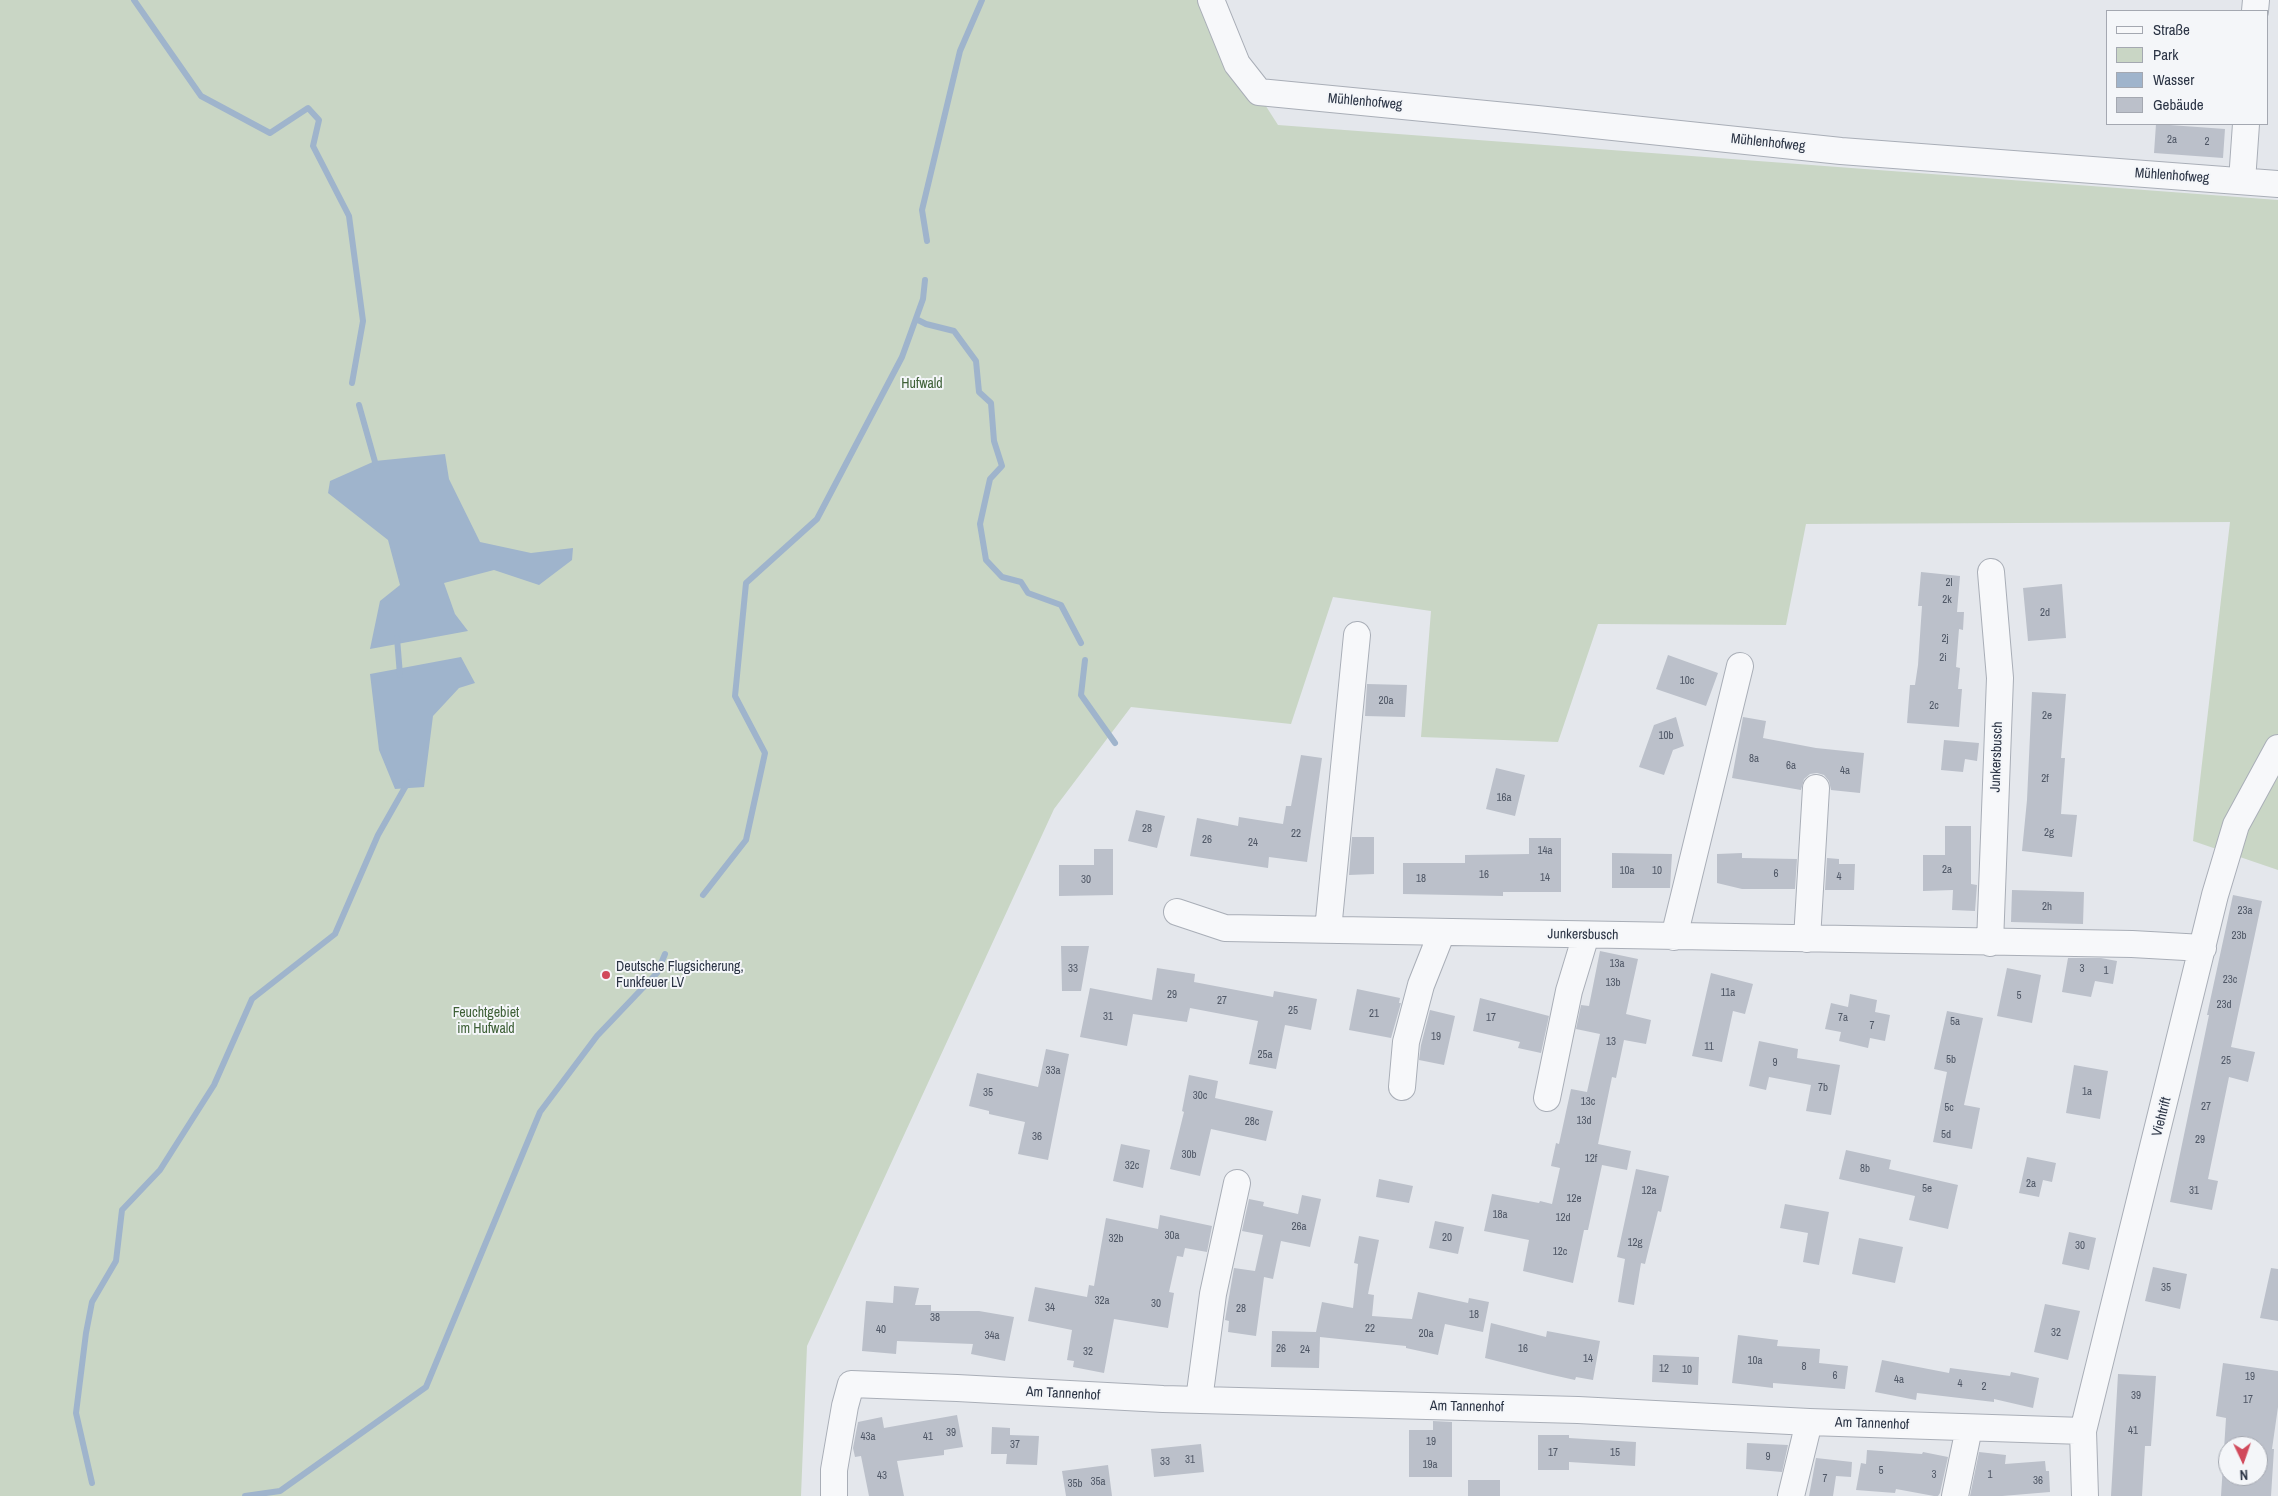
<!DOCTYPE html>
<meta charset="utf-8">
<style>
body{margin:0}
#map{position:relative;width:2278px;height:1496px;overflow:hidden;background:#e4e7ec;font-family:"Archivo Narrow",sans-serif}
canvas{display:block}
.legend{position:absolute;left:2106px;top:10px;width:162px;height:115px;box-sizing:border-box;background:#f4f6f9;border:1px solid #a4a8b1;margin:0;padding:6px 9px;list-style:none;font-size:15px;color:#2b3445}
.legend li{display:flex;align-items:center;gap:10px;height:25px}
.legend b{width:25px;border:1px solid #a4a8b1}
.north{position:absolute;left:2218px;top:1436px;width:50px;height:50px;box-sizing:border-box;background:#f4f6f9;border:1px solid #a4a8b1;border-radius:50%;rotate:177deg;font-size:14px;font-weight:700;line-height:20px;text-align:center;color:#2b3445}
.north::after{content:'';display:block;margin:auto;width:18px;height:22px;background:#d1495b;clip-path:polygon(50% 0,100% 100%,50% 72%,0 100%)}
</style>
<div id="map">
<canvas width="2278" height="1496"></canvas>
<ul class="legend">
<li><b style="height:6px;background:#f7f8fa"></b>Straße</li>
<li><b style="height:14px;background:#c9d6c5"></b>Park</li>
<li><b style="height:14px;background:#9fb4cc"></b>Wasser</li>
<li><b style="height:14px;background:#bbc0ca"></b>Gebäude</li>
</ul>
<div class="north">N</div>
</div>
<script>
const ctx = document.querySelector('canvas').getContext('2d');
ctx.lineJoin = 'round';
function paint(path, color) { ctx.fillStyle = color; ctx.fill(path, 'evenodd'); }
const poly = rows => new Path2D(rows.map(r => 'M' + r).join(''));
function stroke(path, color, width, dash) { ctx.strokeStyle = color; ctx.lineWidth = width; ctx.lineCap = dash ? 'butt' : 'round'; ctx.setLineDash(dash || []); ctx.stroke(path); }
function label(font, color, halo, rows, align = 'center') {
  ctx.font = font + ' "Archivo Narrow",sans-serif'; ctx.lineWidth = 4; ctx.setLineDash([]); ctx.textBaseline = 'middle'; ctx.strokeStyle = halo; ctx.fillStyle = color; for (const [text, x, y, turn = 0] of rows) {
    ctx.save(); ctx.translate(x, y); ctx.rotate((+turn || 0) * Math.PI / 180); ctx.textAlign = isNaN(turn) ? turn : align; if (halo) ctx.strokeText(text, 0, 0); ctx.fillText(text, 0, 0); ctx.restore();
  }
}
paint(poly([
 [0,0,1209,0,1232,53,1278,125,2278,200,2278,870,2193,841,2230,522,1806,524,1786,625,1598,624,1558,742,1421,737,1431,611,1333,597,1291,724,1131,707,1054,809,807,1346,801,1496,0,1496]
]), '#c9d6c5');
paint(poly([
 [445,454,449,479,480,542,531,553,573,548,572,560,539,585,494,570,444,583,455,614,468,631,370,649,380,601,400,585,388,540,328,493,330,481,375,461],
 [461,657,475,683,459,688,433,716,424,787,395,789,379,750,370,674]
]), '#9fb4cc');
stroke(poly([
 [134,0,201,96,270,133,308,108,319,120,313,146,349,216,363,321,352,383],
 [927,241,922,210,960,51,982,0],
 [916,319,926,324,954,331,976,361,979,392,991,403,994,441,1002,466,990,479,980,524,986,560,1002,577,1021,582,1028,593,1061,605,1081,643],
 [359,405,377,469],
 [397,638,400,675],
 [1085,660,1081,695,1115,743],
 [703,895,746,840,765,753,735,696,746,583,817,519,902,357,923,299,925,280],
 [92,1483,76,1413,86,1333,92,1302,116,1261,122,1210,160,1170,214,1085,252,999,335,934,378,835,408,782],
 [245,1496,280,1491,426,1387,540,1112,597,1036,657,973,665,954]
]), '#9fb4cc', 6);
paint(poly([
 [2156,124,2225,129,2223,158,2154,153],
 [1921,572,1960,576,1957,612,1964,612,1963,630,1959,629,1956,667,1960,668,1958,689,1962,689,1959,727,1907,723,1910,685,1915,685,1918,665,1922,606,1918,606],
 [2062,584,2066,638,2028,641,2023,588],
 [1668,655,1718,673,1706,706,1656,689],
 [1367,684,1407,685,1405,717,1365,716],
 [2032,692,2066,694,2061,758,2065,758,2061,814,2077,815,2072,857,2022,851,2027,800],
 [1676,717,1684,746,1673,750,1664,775,1639,767,1654,725],
 [1743,717,1766,721,1763,738,1816,748,1864,753,1860,793,1831,790,1829,781,1824,775,1817,773,1810,774,1804,779,1801,790,1732,778],
 [1944,740,1979,743,1977,761,1965,759,1963,772,1941,770],
 [1301,755,1322,758,1307,862,1269,857,1268,868,1190,856,1197,818,1238,826,1239,817,1283,824,1286,806,1291,806],
 [1496,768,1525,775,1515,816,1486,809],
 [1136,810,1165,816,1157,848,1128,841],
 [1945,826,1971,826,1971,884,1977,885,1975,911,1952,910,1953,890,1923,891,1923,855,1945,855],
 [1352,837,1374,837,1374,874,1349,875],
 [1529,838,1561,838,1561,892,1503,892,1503,896,1403,894,1403,863,1465,863,1465,855,1529,854],
 [1094,849,1113,849,1113,895,1059,896,1059,865,1094,865],
 [1612,853,1672,854,1670,888,1612,888],
 [1742,853,1742,858,1797,859,1795,889,1742,889,1717,883,1717,854],
 [1827,858,1839,859,1839,864,1855,864,1854,890,1825,890],
 [2012,890,2084,892,2083,924,2011,922],
 [2233,895,2262,901,2231,1047,2255,1052,2248,1082,2229,1077,2208,1179,2218,1181,2212,1210,2170,1202,2209,1015,2207,1015],
 [1061,946,1089,946,1081,991,1062,991],
 [1600,951,1638,959,1626,1014,1651,1020,1646,1044,1624,1040,1616,1078,1612,1077,1598,1144,1631,1151,1627,1170,1602,1165,1588,1230,1584,1230,1573,1283,1523,1271,1529,1240,1484,1231,1492,1194,1539,1203,1540,1201,1552,1204,1560,1168,1551,1166,1556,1143,1559,1144,1571,1089,1587,1092,1600,1034,1576,1029,1581,1005,1589,1006],
 [2068,958,2101,958,2117,961,2113,984,2095,981,2091,997,2062,992],
 [1157,968,1195,974,1194,982,1273,997,1274,991,1317,999,1311,1030,1285,1025,1276,1069,1249,1064,1258,1021,1190,1008,1187,1022,1133,1014,1127,1046,1080,1037,1090,988,1152,1000],
 [2007,968,2041,975,2032,1023,1997,1016],
 [1711,973,1753,984,1745,1014,1733,1011,1722,1062,1692,1056],
 [1357,989,1400,998,1399,1003,1401,1003,1391,1038,1349,1030],
 [1850,994,1877,1000,1875,1012,1890,1015,1885,1041,1870,1038,1868,1048,1839,1041,1841,1032,1825,1029,1831,1003,1848,1007],
 [1480,998,1549,1016,1541,1053,1518,1048,1520,1042,1473,1031],
 [1430,1010,1455,1016,1444,1065,1419,1060,1421,1045],
 [1947,1011,1983,1018,1964,1105,1980,1108,1972,1149,1933,1142,1947,1072,1934,1069],
 [1759,1041,1798,1049,1797,1058,1840,1065,1831,1115,1806,1111,1811,1085,1769,1077,1766,1090,1749,1086],
 [1046,1049,1069,1054,1048,1160,1018,1154,1025,1122,989,1114,989,1111,969,1106,977,1073,1038,1087],
 [2074,1065,2108,1071,2100,1119,2066,1113],
 [1189,1075,1218,1081,1215,1098,1273,1111,1266,1141,1211,1129,1200,1176,1170,1169,1184,1112,1182,1111],
 [1121,1144,1150,1150,1143,1188,1113,1181],
 [1846,1150,1891,1160,1889,1169,1958,1185,1948,1229,1909,1220,1915,1196,1839,1179],
 [2027,1157,2056,1163,2052,1182,2043,1180,2039,1197,2019,1193],
 [1636,1169,1669,1176,1661,1212,1658,1211,1645,1264,1641,1263,1634,1305,1618,1302,1625,1259,1617,1257],
 [1379,1179,1413,1186,1409,1203,1376,1197],
 [1302,1195,1321,1199,1310,1247,1281,1241,1273,1279,1264,1277,1256,1336,1228,1332,1229,1321,1225,1320,1234,1268,1255,1271,1263,1235,1242,1231,1249,1199,1264,1202,1263,1206,1298,1214],
 [1785,1204,1829,1212,1819,1265,1803,1262,1808,1233,1780,1228],
 [1160,1215,1212,1226,1207,1252,1185,1248,1183,1257,1177,1256,1169,1292,1174,1293,1168,1328,1114,1319,1104,1373,1073,1367,1074,1361,1067,1360,1072,1330,1028,1321,1035,1287,1087,1297,1089,1285,1094,1286,1106,1218,1158,1229],
 [1435,1221,1464,1227,1458,1254,1429,1248],
 [2069,1232,2096,1238,2089,1270,2062,1264],
 [1359,1236,1379,1240,1368,1294,1374,1295,1372,1316,1412,1319,1418,1292,1468,1303,1469,1298,1489,1302,1483,1332,1445,1324,1438,1355,1406,1348,1406,1346,1320,1337,1319,1368,1271,1367,1272,1331,1316,1332,1322,1302,1353,1308,1358,1264,1354,1263],
 [1859,1238,1903,1247,1895,1283,1852,1274],
 [2153,1267,2187,1274,2180,1309,2145,1301],
 [2271,1268,2278,1269,2278,1321,2260,1318],
 [894,1286,919,1288,915,1305,931,1305,931,1311,979,1311,1014,1317,1005,1361,971,1354,973,1344,897,1341,896,1354,862,1351,866,1301,893,1303],
 [2045,1304,2080,1311,2068,1360,2034,1352],
 [1491,1323,1546,1337,1547,1331,1600,1341,1593,1380,1576,1377,1575,1380,1548,1374,1485,1358],
 [1738,1335,1778,1340,1777,1346,1820,1349,1819,1363,1848,1366,1845,1389,1773,1383,1773,1388,1732,1383],
 [1653,1355,1699,1357,1698,1385,1652,1382],
 [1882,1360,1949,1373,1950,1368,2010,1376,2011,1372,2039,1378,2033,1408,1994,1399,1994,1402,1917,1393,1916,1400,1875,1392],
 [2223,1363,2278,1371,2278,1407,2272,1449,2274,1449,2271,1496,2221,1496,2226,1418,2216,1416],
 [2228,1446,2258,1446,2258,1476,2228,1476],
 [2118,1374,2156,1376,2151,1446,2145,1446,2142,1496,2111,1496],
 [957,1415,963,1447,944,1450,944,1455,897,1461,904,1496,869,1496,861,1456,855,1457,853,1448,858,1422,882,1417,884,1428],
 [1433,1421,1452,1422,1452,1477,1409,1477,1409,1430,1433,1430],
 [992,1427,1010,1428,1010,1435,1039,1436,1037,1465,1006,1464,1007,1454,991,1454],
 [1538,1435,1569,1435,1569,1438,1636,1442,1635,1466,1569,1462,1569,1470,1538,1470],
 [1747,1443,1788,1445,1782,1472,1746,1469],
 [1201,1444,1204,1472,1154,1477,1151,1449],
 [1867,1450,1922,1454,1923,1452,1948,1457,1940,1493,1938,1496,1934,1496,1896,1489,1895,1493,1856,1490,1861,1463,1866,1464],
 [1979,1452,2006,1455,2005,1464,2045,1461,2046,1471,2049,1471,2050,1492,2002,1496,1970,1496],
 [1816,1458,1852,1462,1851,1477,1836,1476,1833,1496,1809,1496],
 [1108,1465,1112,1496,1066,1496,1062,1471],
 [1468,1480,1500,1480,1500,1496,1468,1496]
]), '#bbc0ca');
const minor = poly([
 [1211,0,1237,64,1259,92,1537,119,1841,151,2278,184],
 [2255,11,2256,0],
 [2242,181,2246,124],
 [1177,912,1225,928,2132,944,2203,948],
 [1328,930,1357,635],
 [1674,937,1740,666],
 [1807,939,1816,788],
 [1990,943,2000,678,1991,572],
 [1402,1087,1406,1042,1421,985,1442,932],
 [1547,1098,1569,991,1586,935],
 [1199,1400,1213,1294,1237,1183],
 [834,1496,834,1470,845,1406,851,1384,957,1388,1163,1399,1578,1410,1809,1422,2083,1431],
 [1791,1496,1809,1422],
 [1955,1496,1969,1428],
 [2085,1496,2083,1431,2215,895,2236,825,2278,748]
]);
stroke(minor, '#a9aeb7', 28);
stroke(minor, '#f7f8fa', 26);
for (const [x, y, r, color] of [
 [606,975,5,"#d1495b"]
]) { const dot = new Path2D(); dot.arc(x, y, r, 0, 2 * Math.PI); ctx.fillStyle = color; ctx.fill(dot); stroke(dot, '#f4f6f9', 2); }
label('11px', '#4f5766', null, [
 ["2a",2172,140],
 ["2",2207,142],
 ["2l",1949,583],
 ["2k",1947,600],
 ["2d",2045,613],
 ["2j",1945,639],
 ["2i",1943,658],
 ["10c",1687,681],
 ["20a",1386,701],
 ["2c",1934,706],
 ["2e",2047,716],
 ["10b",1666,736],
 ["8a",1754,759],
 ["6a",1791,766],
 ["4a",1845,771],
 ["2f",2045,779],
 ["16a",1504,798],
 ["28",1147,829],
 ["2g",2049,833],
 ["22",1296,834],
 ["26",1207,840],
 ["24",1253,843],
 ["14a",1545,851],
 ["2a",1947,870],
 ["10a",1627,871],
 ["10",1657,871],
 ["6",1776,874],
 ["16",1484,875],
 ["4",1839,877],
 ["14",1545,878],
 ["18",1421,879],
 ["30",1086,880],
 ["2h",2047,907],
 ["23a",2245,911],
 ["23b",2239,936],
 ["13a",1617,964],
 ["33",1073,969],
 ["3",2082,969],
 ["1",2106,971],
 ["23c",2230,980],
 ["13b",1613,983],
 ["11a",1728,993],
 ["29",1172,995],
 ["5",2019,996],
 ["27",1222,1001],
 ["23d",2224,1005],
 ["25",1293,1011],
 ["21",1374,1014],
 ["31",1108,1017],
 ["17",1491,1018],
 ["7a",1843,1018],
 ["5a",1955,1022],
 ["7",1872,1026],
 ["19",1436,1037],
 ["13",1611,1042],
 ["11",1709,1047],
 ["25a",1265,1055],
 ["5b",1951,1060],
 ["25",2226,1061],
 ["9",1775,1063],
 ["33a",1053,1071],
 ["7b",1823,1088],
 ["1a",2087,1092],
 ["35",988,1093],
 ["30c",1200,1096],
 ["13c",1588,1102],
 ["27",2206,1107],
 ["5c",1949,1108],
 ["13d",1584,1121],
 ["28c",1252,1122],
 ["5d",1946,1135],
 ["36",1037,1137],
 ["29",2200,1140],
 ["30b",1189,1155],
 ["12f",1591,1159],
 ["32c",1132,1166],
 ["8b",1865,1169],
 ["2a",2031,1184],
 ["5e",1927,1189],
 ["12a",1649,1191],
 ["31",2194,1191],
 ["12e",1574,1199],
 ["18a",1500,1215],
 ["12d",1563,1218],
 ["26a",1299,1227],
 ["30a",1172,1236],
 ["20",1447,1238],
 ["32b",1116,1239],
 ["12g",1635,1243],
 ["30",2080,1246],
 ["12c",1560,1252],
 ["35",2166,1288],
 ["32a",1102,1301],
 ["30",1156,1304],
 ["34",1050,1308],
 ["28",1241,1309],
 ["18",1474,1315],
 ["38",935,1318],
 ["22",1370,1329],
 ["40",881,1330],
 ["32",2056,1333],
 ["20a",1426,1334],
 ["34a",992,1336],
 ["26",1281,1349],
 ["16",1523,1349],
 ["24",1305,1350],
 ["32",1088,1352],
 ["14",1588,1359],
 ["10a",1755,1361],
 ["8",1804,1367],
 ["12",1664,1369],
 ["10",1687,1370],
 ["6",1835,1376],
 ["19",2250,1377],
 ["4a",1899,1380],
 ["4",1960,1384],
 ["2",1984,1387],
 ["39",2136,1396],
 ["17",2248,1400],
 ["41",2133,1431],
 ["39",951,1433],
 ["43a",868,1437],
 ["41",928,1437],
 ["19",1431,1442],
 ["37",1015,1445],
 ["17",1553,1453],
 ["15",1615,1453],
 ["9",1768,1457],
 ["31",1190,1460],
 ["33",1165,1462],
 ["19a",1430,1465],
 ["5",1881,1471],
 ["3",1934,1475],
 ["1",1990,1475],
 ["43",882,1476],
 ["7",1825,1479],
 ["36",2038,1481],
 ["35a",1098,1482],
 ["35b",1075,1484]
]);
label('14px', '#2b3445', '#f4f6f9', [
 ["Mühlenhofweg",1365,102,5],
 ["Mühlenhofweg",1768,143,6],
 ["Mühlenhofweg",2172,176,4],
 ["Junkersbusch",1997,757,-88],
 ["Junkersbusch",1583,935,1],
 ["Viehtrift",2162,1117,-76],
 ["Am Tannenhof",1063,1394,3],
 ["Am Tannenhof",1467,1407,1],
 ["Am Tannenhof",1872,1424,2]
]);
label('14px', '#3f6138', '#f4f6f9', [
 ["Hufwald",922,384],
 ["Feuchtgebiet",486,1013],
 ["im Hufwald",486,1029]
]);
label('14px', '#2b3445', '#f4f6f9', [
 ["Deutsche Flugsicherung,",616,967],
 ["Funkfeuer LV",616,983]
], 'left');
</script>
